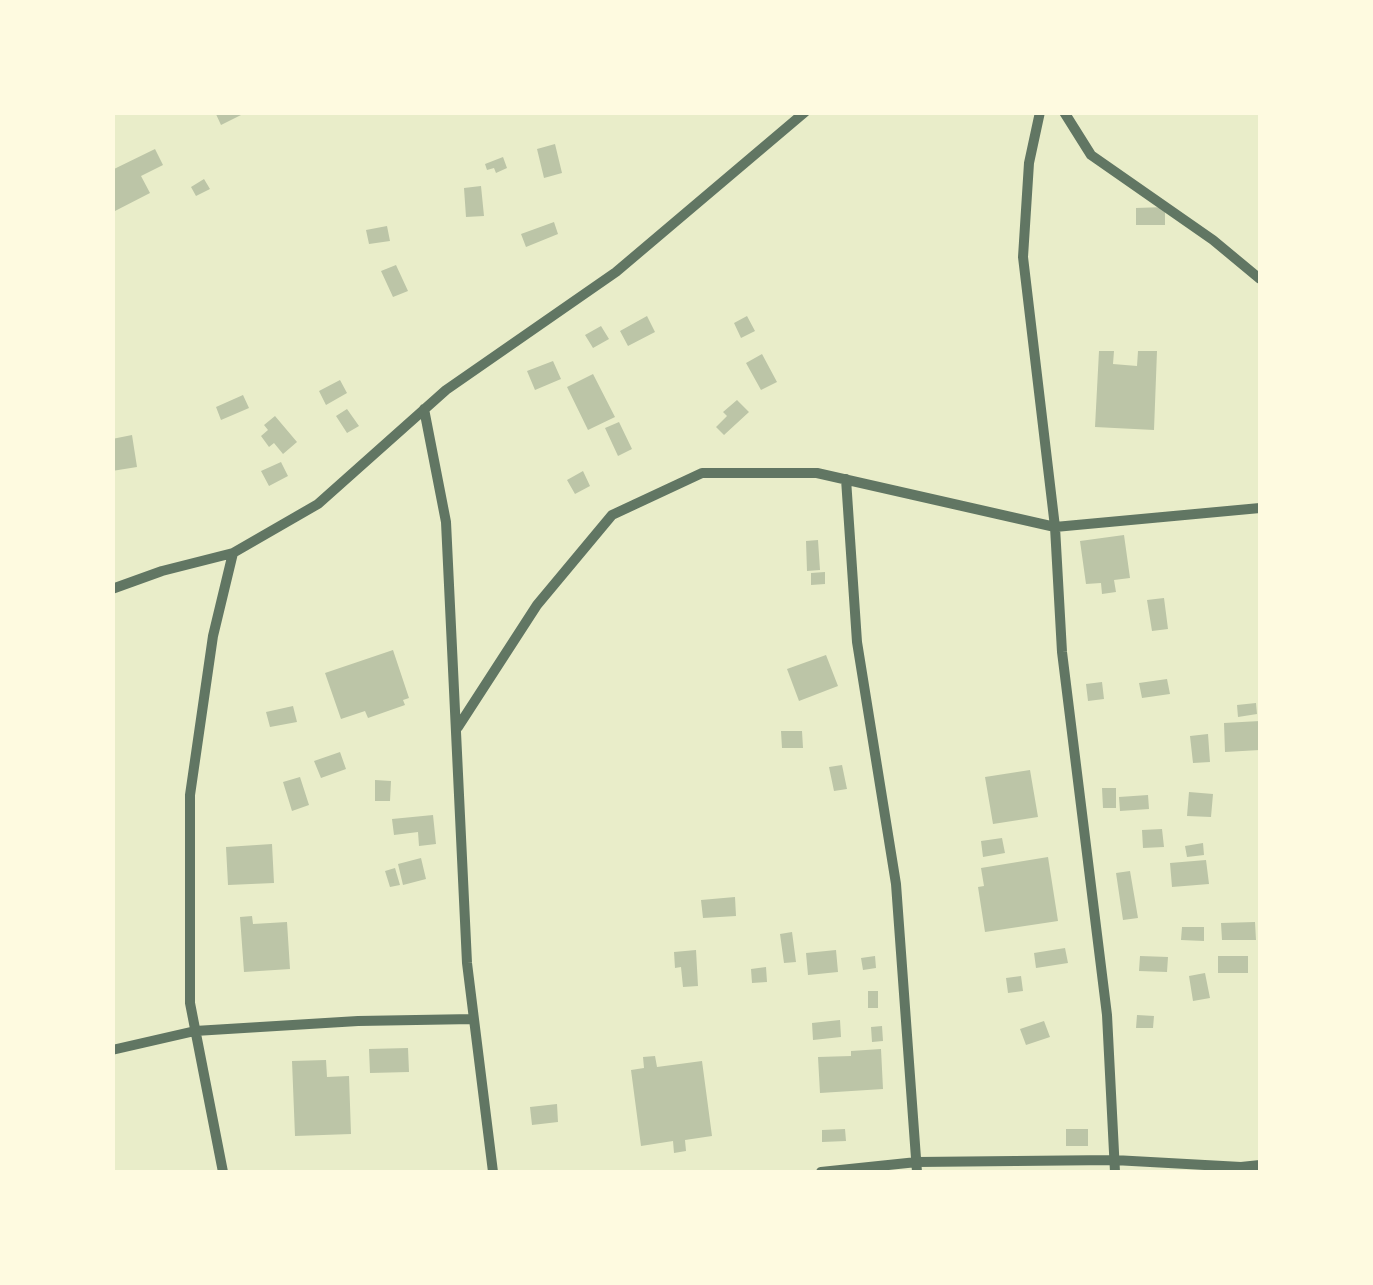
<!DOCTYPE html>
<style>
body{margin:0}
#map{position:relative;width:1373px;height:1285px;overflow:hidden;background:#e9edc9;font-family:"Open Sans",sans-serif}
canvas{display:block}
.frame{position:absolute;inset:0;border:115px solid #fefae0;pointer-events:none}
</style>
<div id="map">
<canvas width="1373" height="1285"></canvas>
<div class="frame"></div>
</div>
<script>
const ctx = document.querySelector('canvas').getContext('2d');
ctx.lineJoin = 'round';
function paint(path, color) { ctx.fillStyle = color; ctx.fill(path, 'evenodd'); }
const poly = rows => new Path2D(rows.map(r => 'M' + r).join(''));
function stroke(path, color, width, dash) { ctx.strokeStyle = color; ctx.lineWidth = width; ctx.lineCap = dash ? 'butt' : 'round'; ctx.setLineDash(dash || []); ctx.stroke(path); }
paint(poly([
 [215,112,247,112,221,125],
 [555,144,562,173,544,178,537,149],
 [155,149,163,165,141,176,150,193,115,211,112,170],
 [503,157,507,168,496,173,494,168,487,170,485,164],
 [204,179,210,189,196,196,191,187],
 [481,186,484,216,466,217,464,188],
 [1165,207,1165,225,1136,225,1136,208],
 [554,222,558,234,526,247,521,234],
 [387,226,390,241,369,244,366,230],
 [396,265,408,291,393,297,381,271],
 [647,316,655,332,628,346,620,331],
 [747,316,755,331,741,338,734,323],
 [601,326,609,339,593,348,585,335],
 [1099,351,1114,351,1113,364,1137,366,1138,351,1157,351,1154,430,1095,427],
 [762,354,777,382,761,390,746,363],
 [553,361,561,379,535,390,527,371],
 [593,374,615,417,588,430,567,387],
 [340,380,347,393,326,405,319,391],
 [243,395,249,408,221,420,216,407],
 [737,400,749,412,724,435,716,427,727,416,723,412],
 [347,409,359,426,347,433,336,416],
 [275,416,297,442,283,454,274,443,269,447,261,436,268,430,264,425],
 [619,422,632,449,618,456,605,428],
 [132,435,137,467,112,471,112,439],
 [281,462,288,476,269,486,261,471],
 [583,471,590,486,575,494,567,480],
 [1124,535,1130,578,1114,580,1116,592,1102,594,1101,583,1086,584,1080,541],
 [818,540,820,570,807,571,806,541],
 [825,572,825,584,811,585,811,573],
 [1164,598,1168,629,1152,631,1147,600],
 [393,650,409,698,403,700,405,705,368,718,365,711,341,719,325,673],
 [826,655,838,686,799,701,787,669],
 [1167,679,1170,694,1142,698,1139,683],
 [1102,682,1104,699,1088,701,1086,684],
 [1256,703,1257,714,1238,717,1237,705],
 [293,706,297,722,270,727,266,712],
 [1260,721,1260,750,1225,752,1224,723],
 [781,731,802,731,803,748,782,748],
 [1208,734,1210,762,1193,763,1190,736],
 [340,752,346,769,321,778,314,761],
 [842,765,847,789,834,791,829,767],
 [1030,770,1038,817,993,824,985,777],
 [300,777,309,805,292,811,283,782],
 [375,780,391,781,390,801,375,801],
 [1102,788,1116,788,1116,808,1103,808],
 [1189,792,1213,794,1211,817,1187,816],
 [1148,795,1149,809,1120,811,1119,797],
 [433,815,436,844,419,846,418,832,394,835,392,819],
 [1162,829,1164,847,1143,848,1142,830],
 [1002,838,1005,853,983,857,981,841],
 [1203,843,1204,855,1187,857,1185,846],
 [272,844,274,883,228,885,226,847],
 [1048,857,1058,921,985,932,978,887,984,886,981,868],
 [421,858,426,879,403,885,398,864],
 [1206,860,1209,884,1172,887,1170,863],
 [395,868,400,885,390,887,385,871],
 [1130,871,1138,918,1123,920,1116,873],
 [735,897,736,916,703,918,701,900],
 [252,916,253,924,287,922,290,969,244,972,240,917],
 [1255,922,1256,940,1222,940,1221,923],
 [1182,927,1204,927,1204,941,1181,940],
 [792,932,796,962,784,963,780,934],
 [1065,948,1068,963,1036,968,1034,953],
 [696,950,698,986,683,987,681,967,675,968,674,952],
 [836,950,838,972,808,975,806,953],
 [875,956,876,968,863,970,861,958],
 [1140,956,1168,957,1167,972,1139,971],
 [1218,956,1248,956,1248,973,1218,973],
 [766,967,767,982,752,983,751,969],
 [1205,973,1210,998,1193,1001,1189,976],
 [1021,976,1023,991,1008,993,1006,978],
 [868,991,878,991,878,1008,868,1008],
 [1137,1015,1154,1016,1153,1028,1136,1028],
 [840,1020,841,1037,813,1040,812,1023],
 [1044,1021,1050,1037,1026,1045,1020,1029],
 [882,1026,883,1041,872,1042,871,1027],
 [408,1048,409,1072,370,1073,369,1049],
 [881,1049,883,1089,820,1093,818,1057,851,1056,851,1051],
 [655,1056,657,1067,702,1061,712,1136,685,1140,686,1151,674,1153,673,1141,641,1146,631,1070,644,1068,643,1057],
 [326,1060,327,1077,349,1076,351,1134,295,1136,292,1061],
 [557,1104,558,1122,532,1125,530,1107],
 [845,1129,846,1141,822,1142,822,1130],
 [1066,1129,1088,1129,1088,1146,1066,1146]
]), '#bcc5a7');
stroke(poly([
 [1040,112,1029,163,1023,257,1055,527,1062,652,1107,1015,1115,1172],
 [1064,112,1091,155,1213,240,1260,279],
 [424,409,446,522,467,963,493,1172],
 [846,479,857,642,896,884,917,1172],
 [112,589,162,571,233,553,318,504,446,390,616,272,805,112],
 [458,727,537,605,612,515,702,473,817,473,1055,527,1260,508],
 [112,1050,195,1031,358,1021,474,1019],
 [223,1172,190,1003,190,795,213,636,233,553],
 [821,1172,917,1162,1114,1160,1241,1167,1260,1165]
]), '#617663', 10);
</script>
